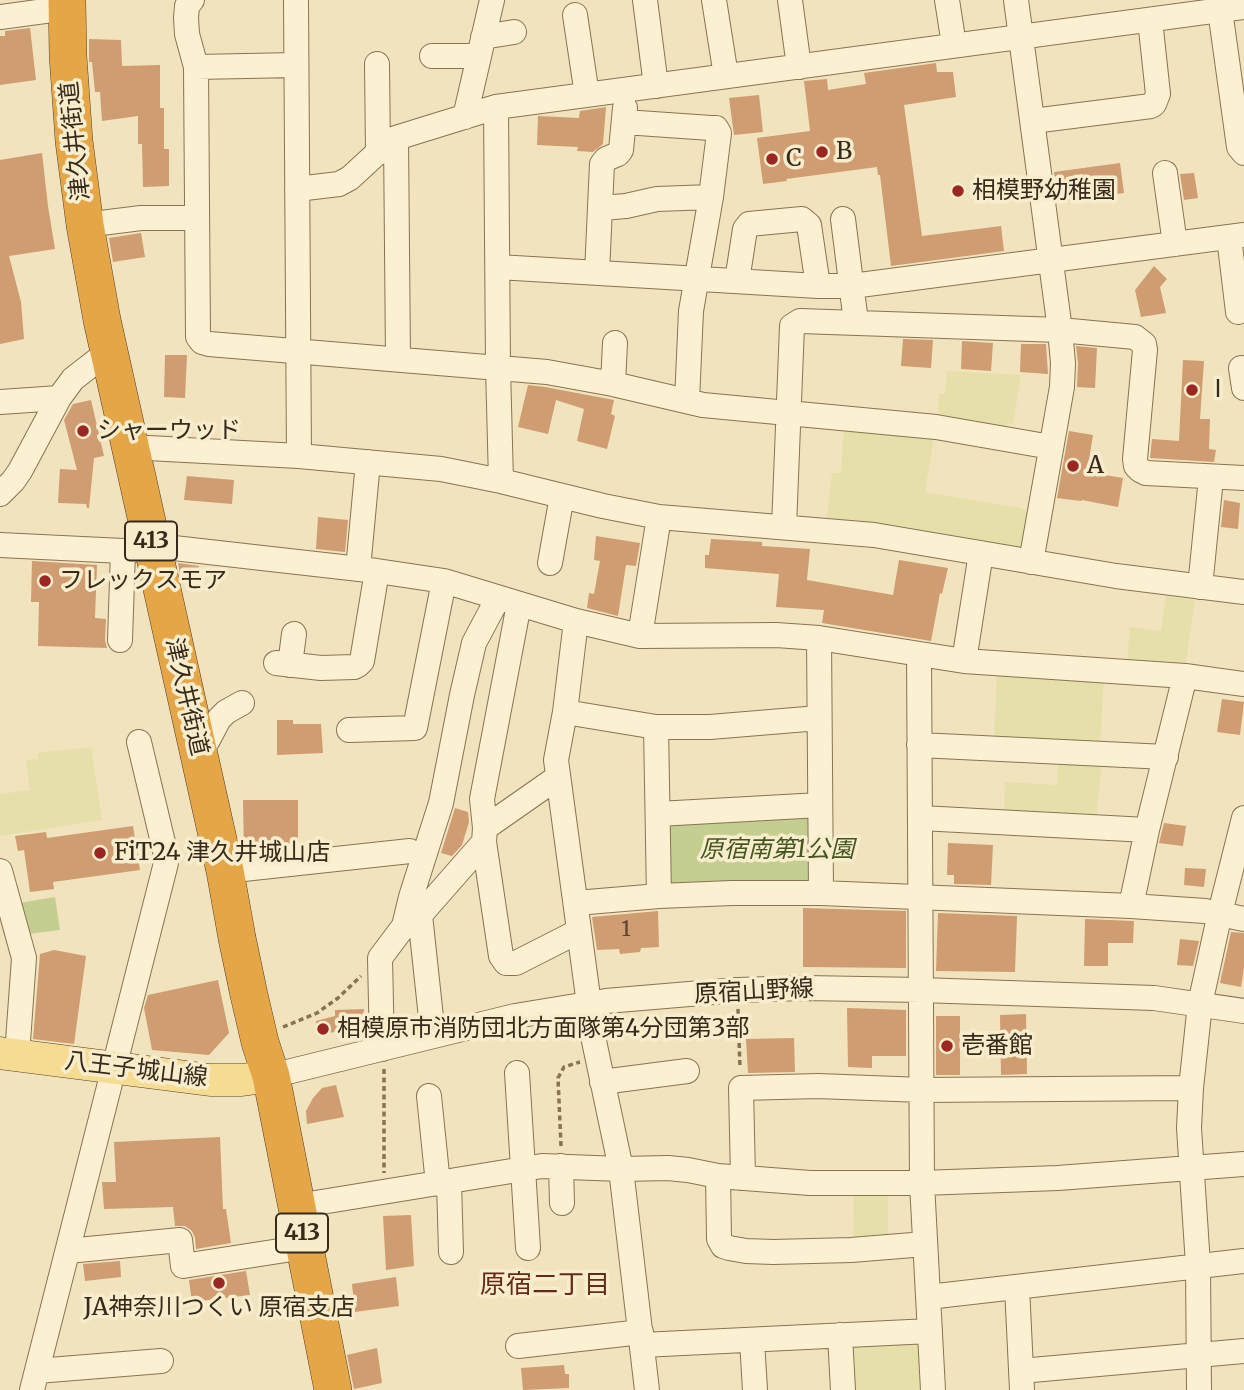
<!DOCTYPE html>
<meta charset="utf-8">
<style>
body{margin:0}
canvas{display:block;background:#f0e3bd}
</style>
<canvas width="1244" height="1390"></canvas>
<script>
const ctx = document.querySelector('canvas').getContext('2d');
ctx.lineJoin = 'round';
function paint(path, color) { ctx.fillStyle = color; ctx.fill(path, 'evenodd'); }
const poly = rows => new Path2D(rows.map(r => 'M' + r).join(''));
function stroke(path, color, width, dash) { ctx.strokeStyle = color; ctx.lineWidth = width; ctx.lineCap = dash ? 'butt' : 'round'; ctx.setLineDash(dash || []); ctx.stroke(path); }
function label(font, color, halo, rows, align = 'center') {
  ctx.font = font + ' Merriweather,"Noto Sans JP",serif'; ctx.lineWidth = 7; ctx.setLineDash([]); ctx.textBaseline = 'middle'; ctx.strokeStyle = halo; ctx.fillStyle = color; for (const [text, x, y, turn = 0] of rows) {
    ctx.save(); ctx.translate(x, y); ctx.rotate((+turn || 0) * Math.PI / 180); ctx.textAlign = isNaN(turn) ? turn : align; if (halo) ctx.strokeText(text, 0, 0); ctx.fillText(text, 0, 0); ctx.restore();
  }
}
paint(poly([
 [947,371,1021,375,1013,424,1007,423,1006,431,938,420,939,394,945,394],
 [844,425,934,436,925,492,1019,508,1030,512,1024,545,1019,547,895,525,827,518,832,473,841,473],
 [1166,596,1195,600,1185,668,1127,662,1130,627,1161,631],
 [997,671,1104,677,1100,745,994,741],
 [91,747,102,820,0,836,0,794,30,790,26,760,38,759,38,753],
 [1058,758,1102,761,1096,820,1004,816,1005,782,1057,785],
 [888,1191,888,1243,854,1244,853,1192],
 [851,1342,922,1343,925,1390,849,1390]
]), '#e6dfaa');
paint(poly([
 [820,805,821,893,659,896,658,814],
 [55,897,60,930,28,934,19,903]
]), '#c5ce91');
paint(poly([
 [30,28,36,80,0,85,0,36,5,36,5,31],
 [89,39,121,40,122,66,160,65,160,108,164,108,164,149,169,149,169,186,143,187,142,144,138,144,138,116,102,121,100,92,95,92,92,62,89,62],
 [936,63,937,72,953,72,956,97,904,105,922,236,1001,226,1004,251,891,266,880,175,878,175,877,167,786,179,787,181,763,184,757,138,810,131,804,81,827,79,828,90,866,84,864,73],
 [759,95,763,132,734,135,729,98],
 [606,107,603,144,593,152,577,151,578,147,537,145,538,116,579,118,580,111],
 [42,153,48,206,55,249,9,256,21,302,24,339,0,344,0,160],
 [1120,163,1124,193,1058,202,1054,172],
 [1194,173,1198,198,1184,200,1180,174],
 [141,233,145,257,113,262,109,238],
 [1154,266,1167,279,1160,287,1166,313,1141,317,1135,290],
 [903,339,933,340,931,368,901,366],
 [962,341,993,343,991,371,961,369],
 [1021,344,1046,344,1048,374,1020,372],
 [1076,346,1097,348,1095,388,1077,387,1078,363],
 [165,355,187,355,185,398,164,397],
 [1183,360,1204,361,1200,419,1210,419,1209,449,1216,450,1214,462,1150,458,1152,439,1179,441],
 [528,385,545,387,614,400,611,414,615,416,607,449,577,441,584,409,556,400,548,434,518,427],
 [91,400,104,456,94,458,89,508,87,508,86,504,58,503,60,469,77,470,64,420,73,404],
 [1069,431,1093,435,1087,472,1123,478,1118,507,1082,500,1081,501,1057,498],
 [187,476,234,480,232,504,184,500],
 [1224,500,1240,503,1238,529,1221,527],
 [318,517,348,520,345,552,316,549],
 [596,536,640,543,636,566,626,565,618,616,587,608,589,593,594,594,600,561,594,560],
 [711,539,762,542,762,546,810,549,807,580,893,595,899,560,948,568,942,594,940,593,931,641,822,623,824,610,776,607,779,574,705,568,705,555,709,555],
 [32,561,97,565,95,618,106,619,105,640,107,648,38,646,39,602,31,602],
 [178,563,199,566,198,576,180,574],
 [1222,699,1244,702,1240,735,1217,732],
 [277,720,293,720,293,724,321,724,323,753,277,755],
 [243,800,298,800,298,848,244,853],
 [455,808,468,812,469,822,462,845,452,856,441,853],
 [1164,823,1186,826,1183,846,1159,843],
 [133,826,140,870,53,882,54,889,30,892,24,850,18,851,15,836,46,832,47,838],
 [948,843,993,845,991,885,954,884,954,875,947,875],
 [1185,868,1206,869,1204,887,1184,885],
 [803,908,906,911,906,968,803,967],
 [658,911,659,947,641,948,640,952,620,954,619,949,597,950,592,917],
 [938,913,1017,916,1015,972,936,971],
 [1085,919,1134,921,1133,943,1108,943,1108,966,1084,966],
 [1231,932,1244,933,1244,968,1241,987,1220,983],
 [1180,939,1199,941,1193,966,1177,965],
 [54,950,86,956,74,1044,33,1039,40,954],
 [218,980,229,1033,209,1055,152,1050,144,1008,148,995],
 [847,1008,906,1010,906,1056,872,1056,872,1068,848,1067],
 [364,1009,363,1031,319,1033,316,1021,335,1016,335,1010],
 [1026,1014,1027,1074,1001,1075,1000,1015],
 [936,1016,960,1016,960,1075,936,1075],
 [794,1038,795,1072,748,1073,746,1039],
 [336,1085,344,1117,307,1124,306,1111,313,1098,322,1088],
 [220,1137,223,1209,226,1209,231,1243,196,1249,195,1238,192,1231,185,1226,175,1226,173,1207,104,1209,102,1182,116,1182,114,1142],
 [411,1215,414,1266,386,1270,383,1216],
 [120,1261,121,1277,85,1281,83,1264],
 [246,1271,250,1295,192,1302,189,1280],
 [396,1277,399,1306,355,1312,352,1284],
 [377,1348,382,1383,354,1389,347,1355],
 [564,1365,565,1374,569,1374,569,1388,523,1390,521,1368]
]), '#d09c71');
const minor = poly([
 [192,0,187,6,186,18,187,34,196,67],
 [296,0,299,456],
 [645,0,656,86],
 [714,0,726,76],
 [790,0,799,67],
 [947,0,954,45],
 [1016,0,1060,330,1063,363,1062,387,1031,562],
 [1220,10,1239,147,1244,153],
 [575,15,587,95],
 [0,17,67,8],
 [483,37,514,32],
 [432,56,479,56],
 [377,64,378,153],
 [296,65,196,67,198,337,202,342,209,344,547,372,613,384,703,405,936,427,1051,447],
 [496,107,498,367,501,481],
 [465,117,492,0],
 [1033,121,1151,106,1154,104,1158,94,1150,20],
 [624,122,711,128,716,128,719,133,711,197,691,311,687,401],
 [396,138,398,359],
 [1165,173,1175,244],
 [297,189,339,184,350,178,388,143,396,138,496,107,1244,7],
 [601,208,626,206,657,199,711,197],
 [843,219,856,322],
 [85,225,141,218,196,218],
 [1229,237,1238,312],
 [498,267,818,286,852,286,1244,235],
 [597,273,602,164,606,159,618,154,621,150,625,108],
 [737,281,745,229,749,224,802,219,809,225,818,286],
 [1241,368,1244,388],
 [613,384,615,343],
 [0,402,59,398],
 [129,447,299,456,441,469,501,481,603,506,659,517,874,535,1116,576,1244,592],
 [0,494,13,481,20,471,59,398,73,379,109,351],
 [784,527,792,326,800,321,1060,330,1135,337,1144,344,1145,350,1135,459,1136,466,1140,470,1146,473,1244,478],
 [0,545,123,551,165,547,377,571,444,581,576,621,640,636,776,635,819,638,964,661,1185,676,1244,684],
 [550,563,562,496],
 [358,569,368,462],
 [1200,587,1211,478],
 [519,604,482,799,485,828,484,842,501,956,506,963,516,963,579,931],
 [576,621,565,712,556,760,594,1041,621,1169,647,1390],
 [640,636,659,517],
 [819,638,821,893],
 [120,640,123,551],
 [919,654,922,1183,933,1390],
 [964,661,981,553],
 [276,663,321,668,354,667,358,665,362,661,377,571],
 [290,665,294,634],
 [565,712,656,727,710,727,819,718],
 [656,727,659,896],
 [349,730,415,728,444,581],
 [208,740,219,719,226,712,242,703],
 [919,745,1166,757],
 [658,814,820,805],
 [921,818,1147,830],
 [485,828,558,777],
 [0,871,24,958,17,1055],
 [225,871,410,851],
 [576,903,659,896,732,893,821,893,1131,906,1205,911,1244,919],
 [1131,906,1147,830,1185,676],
 [404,926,411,897,441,803,462,695,474,643,498,598],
 [433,1036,420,915,484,842],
 [382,1049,380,958,404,926,416,917],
 [517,1073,528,1248],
 [271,1076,515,1016,606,1001,737,990,805,988,921,990,1154,998,1244,1011],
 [602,1082,687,1071],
 [429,1096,438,1184],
 [561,1166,562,1203],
 [718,1176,719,1239,723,1246,729,1248,746,1251,773,1252,851,1250,925,1244],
 [743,1178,741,1088,818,1086,922,1090,1191,1088],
 [449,1182,451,1252],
 [297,1206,542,1166,621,1169,668,1168,688,1170,718,1176,810,1183,922,1183,1058,1178,1244,1164],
 [68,1251,180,1240,183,1266,305,1247],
 [1017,1287,1022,1390],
 [928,1297,1244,1261],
 [840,1335,843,1390],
 [752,1340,755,1390],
 [642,1345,930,1331],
 [518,1346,641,1332],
 [37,1371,161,1361],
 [1021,1371,1244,1351],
 [32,1390,166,863,166,855,139,742],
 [1199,1390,1198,1265,1189,1128,1191,1088,1200,1004,1220,913,1244,818]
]);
const major = poly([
 [0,1053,210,1080,242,1080,271,1076]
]);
const highway = poly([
 [67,0,68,56,74,141,85,225,102,320,225,871,237,938,249,995,260,1042,271,1076,333,1390]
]);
stroke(minor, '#897355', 26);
stroke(major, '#56402a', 33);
stroke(highway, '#56402a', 38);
stroke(poly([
 [738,1009,740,1068],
 [283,1027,317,1013,338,998,361,976],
 [384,1069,384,1173],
 [561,1146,558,1078,564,1067,580,1062]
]), '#897355', 3.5, [5, 3.5]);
stroke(minor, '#fbf0d1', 24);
stroke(major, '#f6db92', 32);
stroke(highway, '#e5a648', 37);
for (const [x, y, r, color] of [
 [822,152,7,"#9b2622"],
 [772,159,7,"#9b2622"],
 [958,191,7,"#9b2622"],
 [1192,390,7,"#9b2622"],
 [83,431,7,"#9b2622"],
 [1073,466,7,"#9b2622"],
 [45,581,7,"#9b2622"],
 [100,853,7,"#9b2622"],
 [323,1029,7,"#9b2622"],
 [947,1046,7,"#9b2622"],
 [219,1283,7,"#9b2622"]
]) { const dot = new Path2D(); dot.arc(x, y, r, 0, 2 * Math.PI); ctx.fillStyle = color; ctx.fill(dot); stroke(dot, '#f7edcd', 2.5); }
label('21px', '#5d4630', null, [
 ["1",626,930]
]);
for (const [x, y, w] of [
 [151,541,52],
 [302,1233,52]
]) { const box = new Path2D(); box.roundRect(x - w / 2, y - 19.5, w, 39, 5); ctx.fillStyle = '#f7edcd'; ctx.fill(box); stroke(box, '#372a1b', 2); }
label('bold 23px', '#372a1b', null, [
 ["413",151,541],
 ["413",302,1233]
]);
label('24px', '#372a1b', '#f7edcd', [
 ["津久井街道",76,141,-96],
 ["津久井街道",186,697,77],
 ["原宿山野線",754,992,-3],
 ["八王子城山線",136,1070,7]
]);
label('24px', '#372a1b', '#f7edcd', [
 ["B",836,152],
 ["C",786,159],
 ["相模野幼稚園",972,191],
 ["Ⅰ",1206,390],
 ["シャーウッド",97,431],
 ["A",1087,466],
 ["フレックスモア",59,581],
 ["FiT24 津久井城山店",114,853],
 ["相模原市消防団北方面隊第4分団第3部",337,1029],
 ["壱番館",961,1046],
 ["JA神奈川つくい 原宿支店",219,1308,"center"]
], 'left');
label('italic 24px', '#455520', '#f7edcd', [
 ["原宿南第1公園",777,850]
]);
label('26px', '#662b18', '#f7edcd', [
 ["原宿二丁目",545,1286]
]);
</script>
